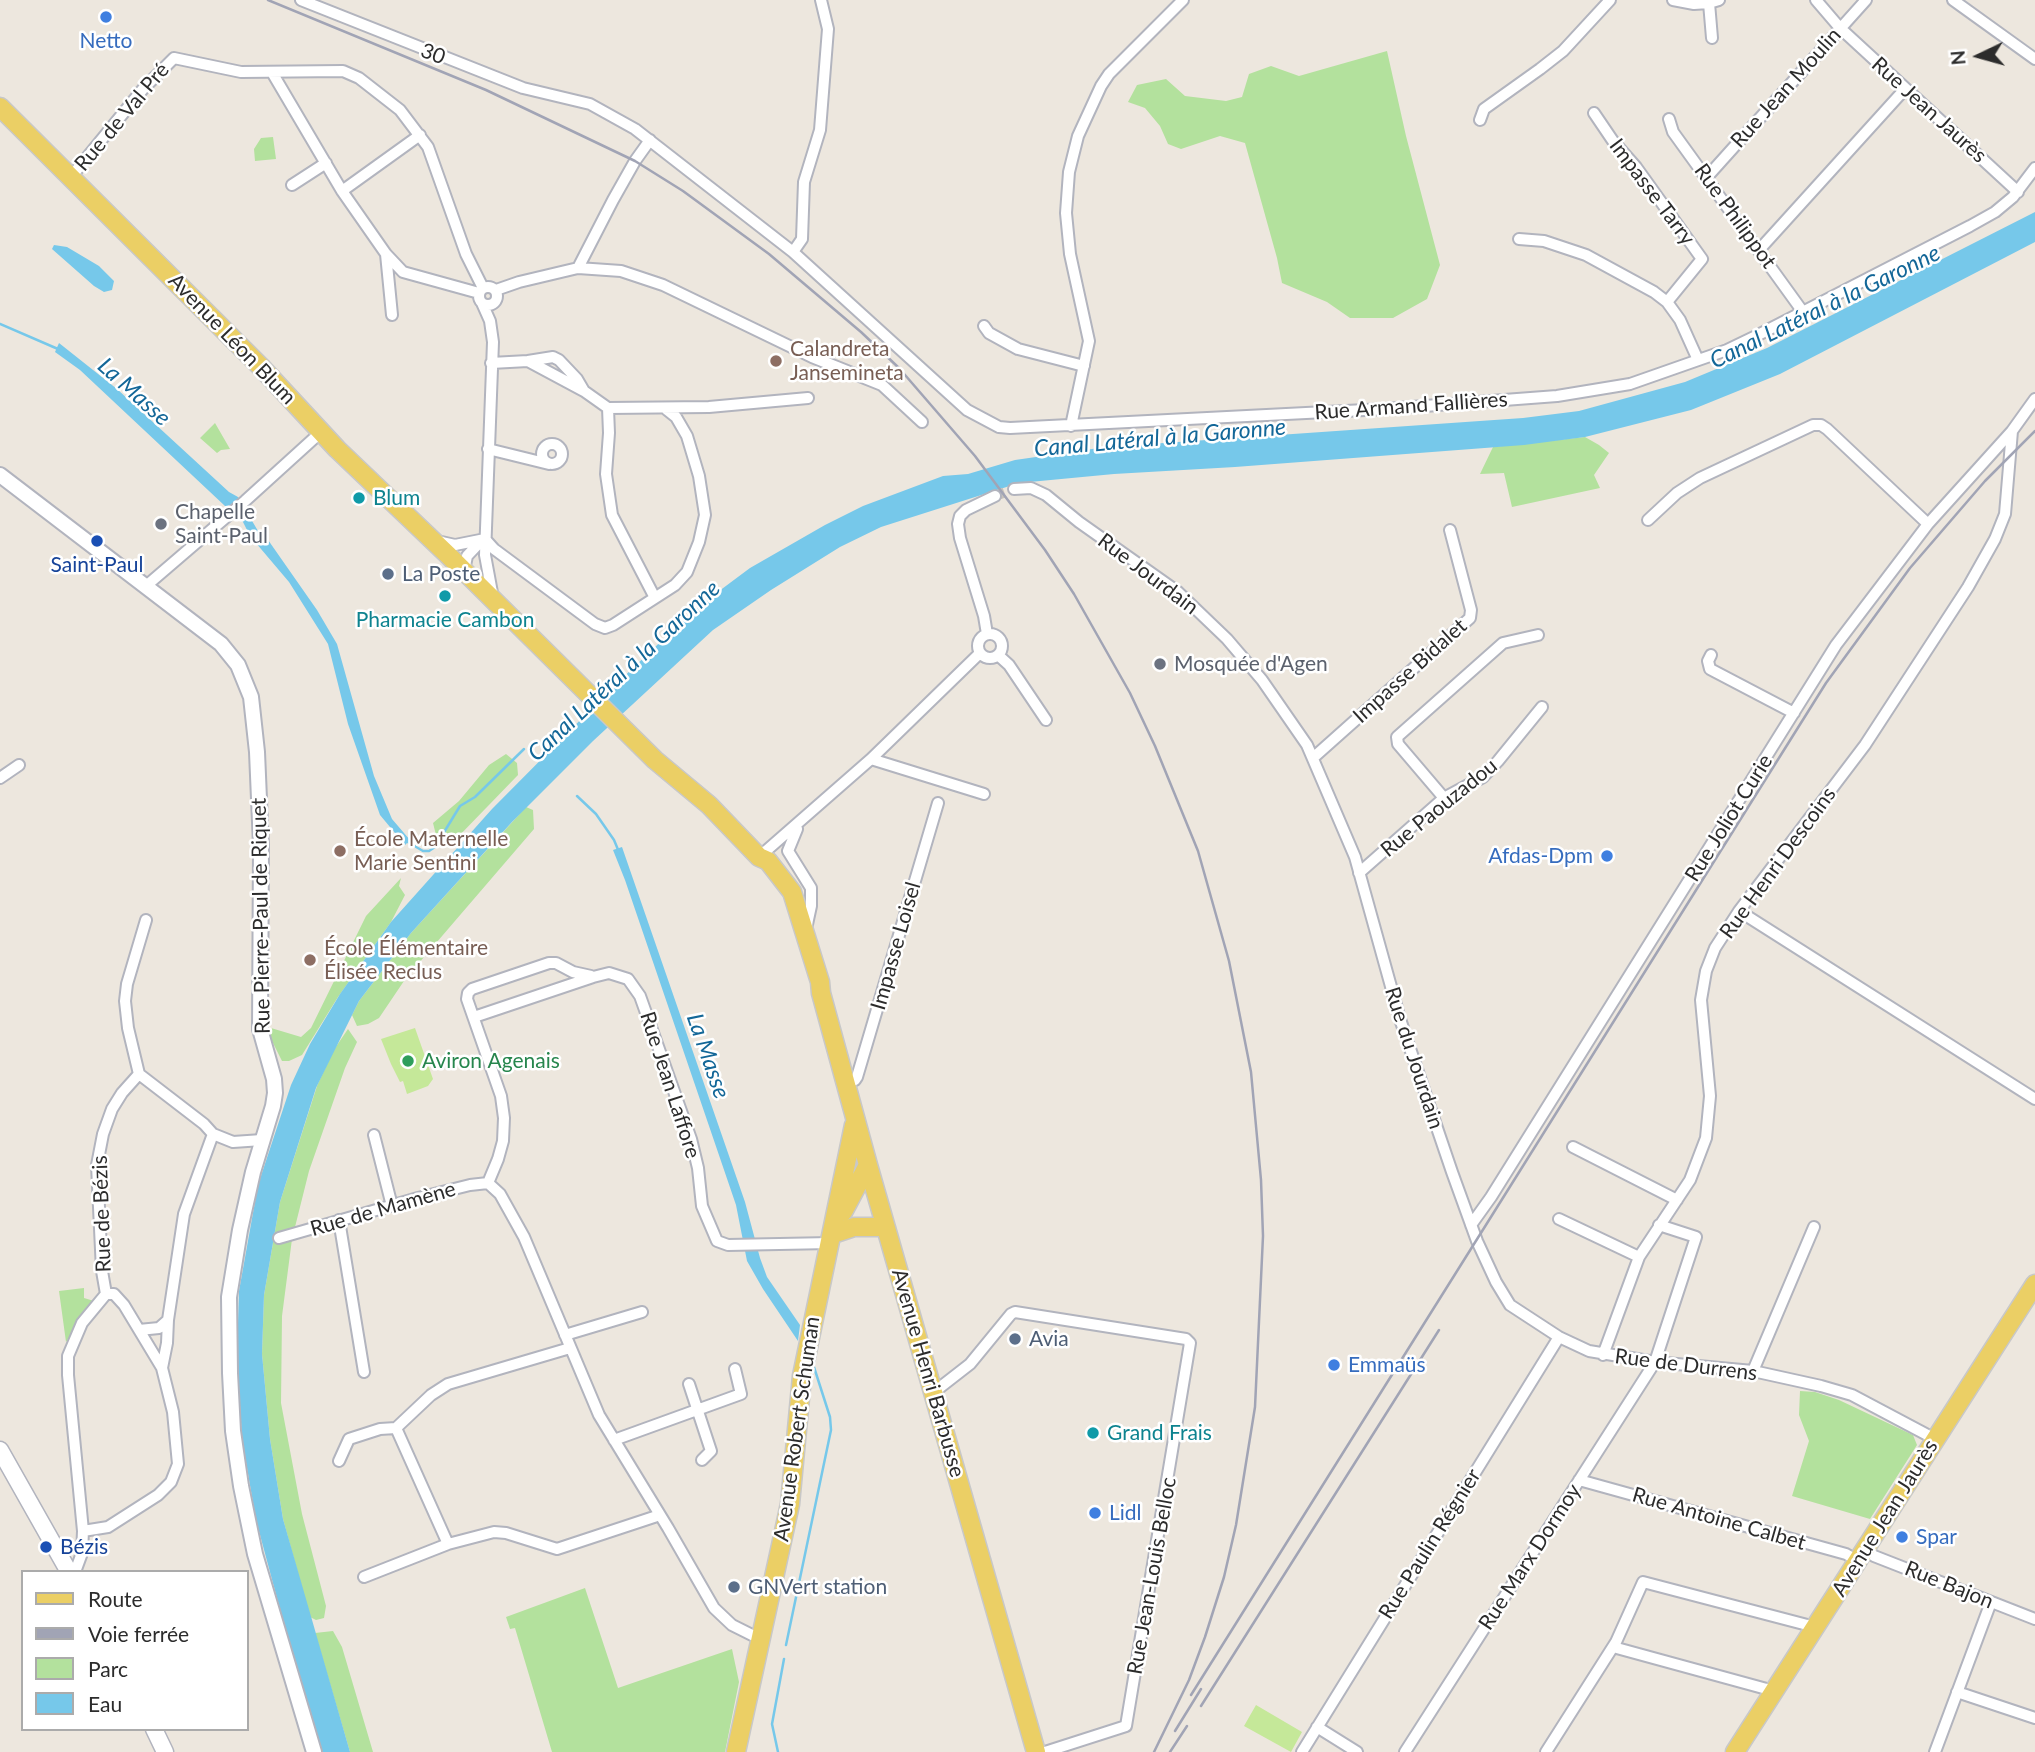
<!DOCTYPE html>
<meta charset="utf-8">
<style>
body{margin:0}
#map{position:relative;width:2035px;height:1752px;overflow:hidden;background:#ede7de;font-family:Lato,sans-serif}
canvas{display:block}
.legend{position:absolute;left:21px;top:1570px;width:228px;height:161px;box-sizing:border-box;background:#fff;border:2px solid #ababab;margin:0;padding:9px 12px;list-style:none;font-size:21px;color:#2c2c2c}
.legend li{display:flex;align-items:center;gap:14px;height:35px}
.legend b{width:35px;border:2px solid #ababab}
.north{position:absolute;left:1944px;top:21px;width:70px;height:70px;-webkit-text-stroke:5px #fff;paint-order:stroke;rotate:265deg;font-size:19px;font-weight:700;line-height:28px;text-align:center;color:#2c2c2c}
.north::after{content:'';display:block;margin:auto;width:24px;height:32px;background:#2c2c2c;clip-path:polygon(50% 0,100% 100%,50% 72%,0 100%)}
</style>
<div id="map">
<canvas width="2035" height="1752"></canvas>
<ul class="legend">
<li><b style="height:9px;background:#ebcf65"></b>Route</li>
<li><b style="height:9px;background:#a1a4b5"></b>Voie ferrée</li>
<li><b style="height:19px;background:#b3e19d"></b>Parc</li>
<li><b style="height:19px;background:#76c8ea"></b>Eau</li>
</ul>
<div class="north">N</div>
</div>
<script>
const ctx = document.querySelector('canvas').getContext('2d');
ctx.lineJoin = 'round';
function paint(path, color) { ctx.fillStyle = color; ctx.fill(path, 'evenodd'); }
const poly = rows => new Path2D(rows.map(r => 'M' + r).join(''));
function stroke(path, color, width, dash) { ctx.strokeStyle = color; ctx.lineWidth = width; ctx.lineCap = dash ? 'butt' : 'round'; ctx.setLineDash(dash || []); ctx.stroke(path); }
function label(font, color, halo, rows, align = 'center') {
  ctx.font = font + ' Lato,sans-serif'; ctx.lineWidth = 5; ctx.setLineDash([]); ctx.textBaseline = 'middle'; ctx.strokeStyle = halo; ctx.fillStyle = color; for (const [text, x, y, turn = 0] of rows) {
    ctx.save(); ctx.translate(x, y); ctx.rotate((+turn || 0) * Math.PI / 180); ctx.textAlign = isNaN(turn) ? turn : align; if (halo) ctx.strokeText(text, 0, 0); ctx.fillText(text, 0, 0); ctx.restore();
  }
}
paint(poly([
 [1387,51,1406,136,1440,265,1427,299,1393,318,1350,318,1327,302,1282,283,1277,258,1245,143,1220,136,1181,149,1168,144,1160,126,1145,108,1128,102,1137,85,1166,79,1185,96,1226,101,1242,97,1249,74,1271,66,1299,76],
 [273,137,276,159,255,161,254,149,261,138],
 [215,423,230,449,221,450,217,453,200,438],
 [1585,437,1599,445,1609,453,1594,475,1600,488,1512,507,1504,473,1480,474,1493,447],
 [506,754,517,763,518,775,456,839,442,841,436,835,433,823,459,801,489,765],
 [526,807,533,810,534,829,406,978,379,1018,368,1024,357,1026,352,1015,359,1001,411,933],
 [401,878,399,886,405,895,391,922,338,997,302,1055,289,1061,282,1061,270,1037,271,1028,301,1037,311,1028,366,916],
 [348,1029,357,1042,345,1068,309,1171,292,1239,282,1316,281,1403,302,1514,326,1606,324,1618,316,1620,310,1617,283,1519,270,1439,262,1354,264,1295,280,1202,317,1086,333,1051],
 [84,1288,84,1298,94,1301,66,1342,59,1291],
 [1800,1391,1815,1392,1839,1400,1913,1435,1917,1445,1870,1519,1792,1496,1809,1441,1799,1415],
 [585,1588,618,1688,732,1649,739,1682,725,1752,552,1752,515,1628,510,1629,506,1617],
 [333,1631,342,1647,373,1752,350,1752,315,1633]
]), '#b3e19d');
paint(poly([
 [415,1028,433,1079,428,1086,407,1094,403,1081,400,1082,391,1064,381,1039],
 [1256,1705,1302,1732,1291,1752,1244,1726]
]), '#c5e899');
paint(poly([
 [2035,212,2035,242,1780,374,1691,410,1585,437,1524,445,1235,467,1114,474,1019,483,881,527,840,547,771,590,713,630,593,741,512,822,411,933,359,1001,316,1088,280,1202,264,1295,262,1354,270,1439,283,1519,350,1752,322,1752,288,1639,256,1520,242,1439,237,1355,239,1291,258,1185,291,1085,310,1044,340,994,391,922,492,809,613,687,695,609,750,568,825,525,863,506,943,476,968,474,1015,460,1106,447,1523,418,1579,411,1685,382,1767,348],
 [54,245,67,247,99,266,114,281,112,290,104,292,94,286,52,249],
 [59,343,117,389,229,492,238,497,258,531,266,537,317,610,337,644,374,776,392,819,410,840,405,845,380,815,348,724,328,644,289,582,250,536,240,516,225,506,80,370,55,352],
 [622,847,745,1202,760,1258,767,1277,800,1325,798,1341,763,1289,747,1261,736,1205,625,880,613,850]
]), '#76c8ea');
stroke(poly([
 [0,324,58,349],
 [577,796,596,814,614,840,619,852],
 [406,841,423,851,429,851,435,847,460,806,475,797,524,749],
 [786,1645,831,1430,830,1417,813,1364],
 [778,1752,772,1724,784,1659]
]), '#76c8ea', 2.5);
stroke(poly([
 [995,496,1014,489]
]), '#c6c2ba', 10, [10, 5]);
const minor = poly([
 [301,0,523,88,590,104,635,129,793,252,967,410,999,427,1010,428,1385,409,1557,396,1630,384,1727,350,1756,336,1970,226,1995,212,2013,197,2035,168],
 [1673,0,1694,4,1709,3,1719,0],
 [1816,0,1840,28,2018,192],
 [1953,0,2035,59],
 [1709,3,1712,38],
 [273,74,342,191,386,254,403,272,479,293],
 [1594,113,1613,141,1636,167,1702,259,1667,302],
 [1669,119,1673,132,1803,312],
 [1480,120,1484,109,1540,69,1563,51,1610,0],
 [71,177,143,89,174,58,241,72,343,71,359,78,400,110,428,147,466,254,483,288],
 [1707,177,1866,0],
 [292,185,326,163],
 [342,191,420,135],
 [1519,239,1544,241,1586,255,1654,292,1667,302,1680,320,1698,360],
 [1759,250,1905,89],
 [793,252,802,239,804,182,820,130,828,29,821,0],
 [386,254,392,315],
 [578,268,621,271,663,285,812,357,882,385,922,422],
 '479 296a9 9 0 1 1 18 0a9 9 0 1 1-18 0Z',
 [496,290,519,282,578,268,613,200,635,161,650,140],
 [482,303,490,321,493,342,485,555,493,598],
 [984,326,989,333,1018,349,1084,366],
 [528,361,553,357,559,360,577,379,584,391],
 [491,363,528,361,584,391,608,408,609,433,606,474,612,515,654,596],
 [608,408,709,407,808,398],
 [1071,426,1089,341,1070,254,1066,213,1069,172,1078,136,1101,86,1109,74,1183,0],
 '542 454a10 10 0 1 1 20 0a10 10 0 1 1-20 0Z',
 [488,449,549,464],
 [1014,489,1031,488,1046,495,1079,522,1178,592,1227,639,1262,680,1307,745,1355,857,1400,1019,1452,1172,1477,1241,1496,1282,1510,1305,1559,1337,1589,1351,1655,1362,1753,1371,1821,1386,1852,1395,1935,1439],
 [1648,520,1677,493,1700,478,1813,425,1821,425,1827,429,1928,524],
 [485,539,494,549,595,624,605,628,613,625,675,585,687,572,699,542,705,515,699,476,687,436,676,417,666,409],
 [437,541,455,545,485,539],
 [464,571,467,556,483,539],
 [146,586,245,501,321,432],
 '978 646a12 12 0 1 1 24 0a12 12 0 1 1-24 0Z',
 [987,634,984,616,960,538,958,524,960,516,966,510,995,496],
 [998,655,1009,665,1046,720],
 [1711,655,1708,661,1710,669,1794,713],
 [1314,757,1470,618,1471,610,1450,530],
 [871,759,980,653],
 [0,778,19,765],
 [1444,798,1398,744,1397,737,1503,643,1538,635],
 [797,829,788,851,811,888,811,906,806,929],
 [759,857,871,759,984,794],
 [1359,873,1444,798,1483,777,1498,761,1542,707],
 [1739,911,2035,1099],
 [474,1017,593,977,609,973,628,979,640,996,691,1139,698,1168,702,1206,717,1241,728,1245,831,1243],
 [139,1074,128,1028,125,1001,127,984,146,920],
 [846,1083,855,1080,857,1077,938,803],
 [374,1135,392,1206],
 [1573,1147,1677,1200],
 [488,1183,500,1194,524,1237,599,1415,668,1528,714,1608,732,1625,760,1639],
 [488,1183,498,1159,503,1141,504,1118,501,1096,467,999,468,993,472,989,549,963,556,963,573,972,591,976],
 [1559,1219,1639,1257],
 [339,1220,364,1372],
 [1471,1225,1491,1197,1836,645,1928,524,2012,431],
 [279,1238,418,1198,470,1185,488,1183],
 [139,1330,159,1328,168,1320,184,1214,213,1134],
 [565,1335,642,1312],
 [570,1348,448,1384,431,1395,396,1428,448,1544,494,1532,506,1533,557,1549,660,1515],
 [1603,1355,1639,1257,1690,1180,1706,1138,1710,1096,1701,1000,1706,971,1715,948,1739,911,1865,745,1968,587,1995,539,2005,514,2012,431,2035,399],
 [162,1368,167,1343,168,1320],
 [1753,1371,1814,1227],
 [689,1384,711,1451,702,1460],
 [934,1392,970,1364,1011,1314,1015,1312,1186,1339,1190,1343,1126,1726,1045,1752],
 [614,1440,741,1394,735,1369],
 [339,1461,349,1439,380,1429,396,1428],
 [1579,1480,1846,1554,1858,1561],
 [83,1531,108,1527,158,1495,171,1482,178,1464,173,1412,162,1368,124,1305,114,1294,106,1294],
 [1865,1548,1874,1556,2035,1619],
 [75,1572,82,1553,83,1531,68,1375,68,1356,82,1323,106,1294,102,1271,97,1165,103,1134,112,1109,122,1093,139,1074,204,1124,213,1134,233,1142,262,1140],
 [364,1577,448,1544],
 [1613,1647,1774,1691],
 [1957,1692,2035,1718],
 [1317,1727,1357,1752],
 [1302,1752,1559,1337],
 [1405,1752,1655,1362,1696,1237,1659,1225],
 [1546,1752,1616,1642,1643,1582,1815,1627],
 [1935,1752,1991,1602]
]);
const tertiary = poly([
 [0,475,221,644,238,665,251,697,257,752,261,846,260,1029,274,1079,275,1093,273,1106,253,1172,240,1230,229,1297,230,1373,233,1431,241,1486,255,1554,314,1752]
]);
const secondary = poly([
 [0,1450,69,1572],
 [154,1729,165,1752]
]);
const primary = poly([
 [0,107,261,367,337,449,448,555,655,760,709,805,759,857,768,861,792,892,820,982,821,993,868,1165,1036,1752],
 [843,1212,868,1165],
 [833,1234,854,1227,885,1227],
 [736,1752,790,1504,802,1376,854,1125],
 [1735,1752,2035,1284]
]);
stroke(minor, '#b2b4be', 14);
stroke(tertiary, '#b2b4be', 18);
stroke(secondary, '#b2b4be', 19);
stroke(primary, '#c8c8c8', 21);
stroke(minor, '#fff', 10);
stroke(tertiary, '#fff', 14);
stroke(secondary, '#fff', 16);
stroke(primary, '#ebcf65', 18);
stroke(poly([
 [268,0,486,90,635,161,683,191,769,254,861,332,899,368,975,456,1045,550,1074,594,1130,693,1155,746,1198,851,1229,961,1251,1072,1261,1180,1263,1236,1255,1407,1236,1525,1224,1577,1205,1637,1189,1680,1154,1752],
 [1191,1695,1826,683,1910,568,1985,481,2035,431],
 [1201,1706,1439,1330],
 [1175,1731,1201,1689],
 [1170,1752,1187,1726]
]), '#a1a4b5', 2.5);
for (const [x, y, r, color] of [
 [106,17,7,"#3f7fe0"],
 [776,361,7,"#8d6e63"],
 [359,498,7,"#0f9aa8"],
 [161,524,7,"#6b7280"],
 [97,541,7,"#1a4fb4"],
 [388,574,7,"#5c6f8a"],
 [445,596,7,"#0f9aa8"],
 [1160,664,7,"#6b7280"],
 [340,851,7,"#8d6e63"],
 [1607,856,7,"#3f7fe0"],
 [310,960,7,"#8d6e63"],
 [408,1061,7,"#2e9e5b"],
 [1015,1339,7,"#5c6f8a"],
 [1334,1365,7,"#3f7fe0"],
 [1093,1433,7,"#0f9aa8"],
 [1095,1513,7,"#3f7fe0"],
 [1902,1537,7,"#3f7fe0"],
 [46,1547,7,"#1a4fb4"],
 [734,1587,7,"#5c6f8a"]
]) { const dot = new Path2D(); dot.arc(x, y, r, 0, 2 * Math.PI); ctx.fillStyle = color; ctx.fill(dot); stroke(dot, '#fff', 2.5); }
label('21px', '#366cbe', '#fff', [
 ["Netto",106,41,"center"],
 ["Afdas-Dpm",1593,856,"right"],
 ["Emmaüs",1348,1365],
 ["Lidl",1109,1513],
 ["Spar",1916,1537]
], 'left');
label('21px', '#2c2c2c', '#fff', [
 ["30",433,54,21],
 ["Rue Jean Moulin",1786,88,-48],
 ["Rue Jean Jaurès",1929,110,42],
 ["Rue de Val Pré",122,117,-50],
 ["Impasse Tarry",1652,192,53],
 ["Rue Philippot",1735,216,54],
 ["Avenue Léon Blum",232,339,46],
 ["Rue Armand Fallières",1411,406,-4],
 ["Rue Jourdain",1148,574,37],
 ["Impasse Bidalet",1410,671,-42],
 ["Rue Paouzadou",1439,808,-39],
 ["Rue Joliot Curie",1729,818,-58],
 ["Rue Henri Descoins",1778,863,-54],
 ["Rue Pierre-Paul de Riquet",261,916,-91],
 ["Impasse Loisel",896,946,-74],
 ["Rue du Jourdain",1414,1058,72],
 ["Rue Jean Laffore",670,1085,72],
 ["Rue de Mamène",383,1209,-16],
 ["Rue de Bézis",102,1214,-92],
 ["Rue de Durrens",1686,1365,7],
 ["Avenue Henri Barbusse",928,1373,74],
 ["Avenue Robert Schuman",797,1429,-82],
 ["Avenue Jean Jaurès",1885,1518,-58],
 ["Rue Antoine Calbet",1719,1519,16],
 ["Rue Paulin Régnier",1430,1544,-58],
 ["Rue Marx Dormoy",1530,1557,-57],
 ["Rue Jean-Louis Belloc",1152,1576,-80],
 ["Rue Bajon",1949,1585,22]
]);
label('21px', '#785e54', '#fff', [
 ["Calandreta",790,349],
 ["Jansemineta",790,373],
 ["École Maternelle",354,839],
 ["Marie Sentini",354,863],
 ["École Élémentaire",324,948],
 ["Élisée Reclus",324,972]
], 'left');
label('21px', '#0d838f', '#fff', [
 ["Blum",373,498],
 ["Pharmacie Cambon",445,620,"center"],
 ["Grand Frais",1107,1433]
], 'left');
label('21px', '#5b616d', '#fff', [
 ["Chapelle",175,512],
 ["Saint-Paul",175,536],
 ["Mosquée d'Agen",1174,664]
], 'left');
label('21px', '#164399', '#fff', [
 ["Saint-Paul",97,565],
 ["Bézis",60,1547,"left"]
]);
label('21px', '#4e5e75', '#fff', [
 ["La Poste",402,574],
 ["Avia",1029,1339],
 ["GNVert station",748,1587]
], 'left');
label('21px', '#27864d', '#fff', [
 ["Aviron Agenais",422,1061]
], 'left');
label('italic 23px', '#136798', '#fff', [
 ["Canal Latéral à la Garonne",1825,307,-26],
 ["La Masse",134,392,42],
 ["Canal Latéral à la Garonne",1160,438,-5],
 ["Canal Latéral à la Garonne",624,671,-43],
 ["La Masse",708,1056,71]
]);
</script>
